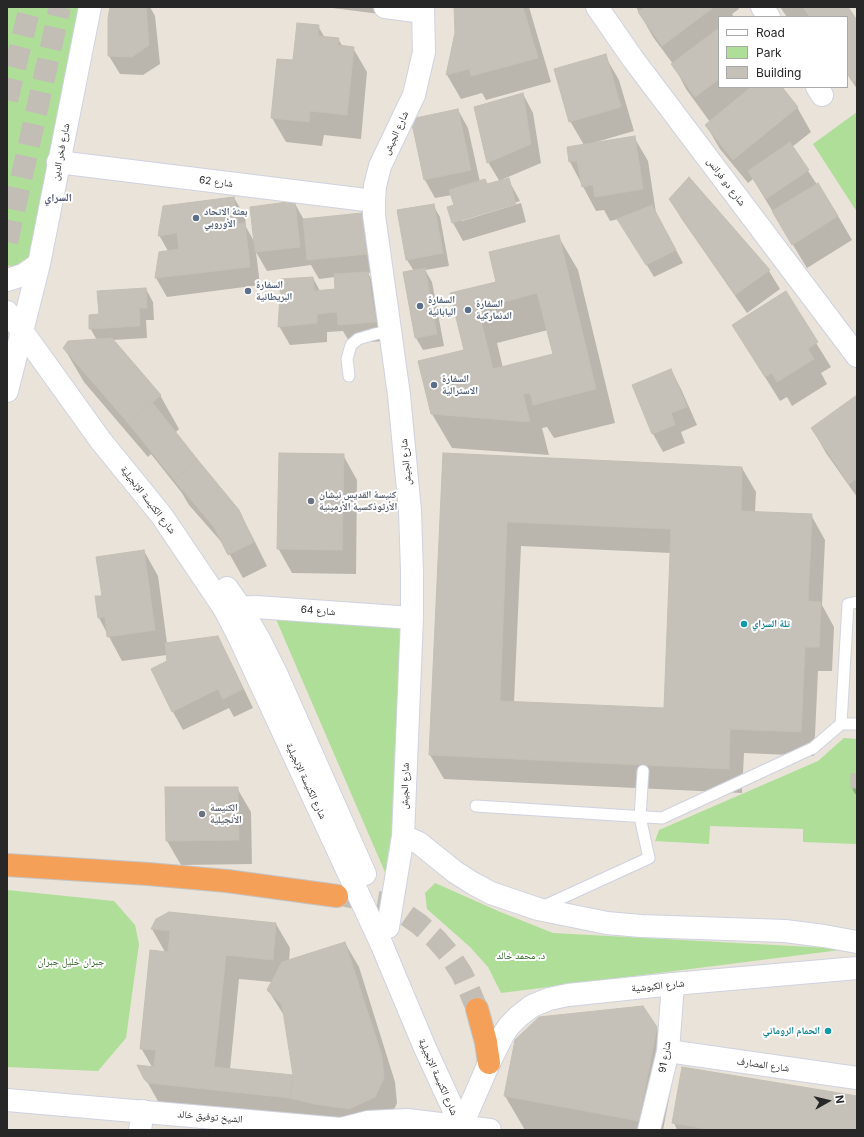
<!DOCTYPE html>
<meta charset="utf-8">
<style>
body{margin:0}
#map{position:relative;width:864px;height:1137px;overflow:hidden;background:#e9e3d9;font-family:Inter,sans-serif}
canvas{display:block}
.frame{position:absolute;inset:0;border:8px solid #272727;pointer-events:none}
.legend{position:absolute;left:718px;top:16px;width:130px;height:72px;box-sizing:border-box;background:#fff;border:1px solid #a9a9a9;margin:0;padding:5px 7px;list-style:none;font-size:12px;color:#272727}
.legend li{display:flex;align-items:center;gap:8px;height:20px}
.legend b{width:20px;border:1px solid #a9a9a9}
.north{position:absolute;left:808px;top:1081px;width:40px;height:40px;-webkit-text-stroke:3px #fff;paint-order:stroke;rotate:82deg;font-size:11px;font-weight:700;line-height:16px;text-align:center;color:#272727}
.north::after{content:'';display:block;margin:auto;width:14px;height:18px;background:#272727;clip-path:polygon(50% 0,100% 100%,50% 72%,0 100%)}
</style>
<div id="map">
<canvas width="864" height="1137"></canvas>
<div class="frame"></div>
<ul class="legend">
<li><b style="height:5px;background:#fff"></b>Road</li>
<li><b style="height:11px;background:#aede98"></b>Park</li>
<li><b style="height:11px;background:#c5c1b8"></b>Building</li>
</ul>
<div class="north">N</div>
</div>
<script>
const ctx = document.querySelector('canvas').getContext('2d');
ctx.lineJoin = 'round';
function paint(path, color) { ctx.fillStyle = color; ctx.fill(path, 'evenodd'); }
const poly = rows => new Path2D(rows.map(r => 'M' + r).join(''));
function stroke(path, color, width, dash) { ctx.strokeStyle = color; ctx.lineWidth = width; ctx.lineCap = dash ? 'butt' : 'round'; ctx.setLineDash(dash || []); ctx.stroke(path); }
function label(font, color, halo, rows, align = 'center') {
  ctx.font = font + ' Inter,"Noto Naskh Arabic",sans-serif'; ctx.lineWidth = 4; ctx.setLineDash([]); ctx.textBaseline = 'middle'; ctx.strokeStyle = halo; ctx.fillStyle = color; for (const [text, x, y, turn = 0] of rows) {
    ctx.save(); ctx.translate(x, y); ctx.rotate((+turn || 0) * Math.PI / 180); ctx.textAlign = isNaN(turn) ? turn : align; if (halo) ctx.strokeText(text, 0, 0); ctx.fillText(text, 0, 0); ctx.restore();
  }
}
paint(poly([
 [7,7,79,7,32,260,16,267,9,266,7,264],
 [857,112,857,212,813,144],
 [275,617,405,626,394,893],
 [844,738,857,739,857,844,803,842,803,829,710,826,709,844,655,841,659,830,818,761],
 [435,883,498,911,553,933,848,949,501,993,488,967,470,947,427,909,425,893],
 [7,890,114,901,135,925,139,944,126,1038,98,1071,7,1067]
]), '#aede98');
paint(poly([
 [111,7,150,7,155,16,160,64,143,75,120,74,109,56],
 [325,7,411,7,403,17],
 [455,7,529,7,551,82,486,100,482,93,461,99,447,75,456,33],
 [636,7,738,7,739,9,732,14,734,17,719,17,719,87,781,87,797,107,811,132,792,147,838,216,852,240,807,268,753,179,748,183,720,149,706,125,710,122,686,89,673,64,653,37],
 [780,7,847,7,857,22,857,89,847,74,847,17,787,17],
 [318,26,325,38,338,39,343,47,353,48,367,72,361,139,324,135,322,146,286,142,272,118,278,60,294,61],
 [605,56,619,80,634,131,596,142,596,143,634,137,648,161,656,213,683,263,654,277,619,219,610,221,604,210,596,211,570,162,568,148,584,145,570,121],
 [523,94,533,113,541,163,501,180,502,181,508,179,520,201,462,219,462,221,521,203,526,222,463,241,453,223,455,205,452,195,435,198,425,180,458,110,468,128,480,182,485,180,488,185,500,182,488,162],
 [689,179,769,271,780,289,747,313,681,218,670,199],
 [234,198,245,216,246,227,255,243,294,202,304,220,362,214,372,233,377,272,368,273,378,291,386,341,350,343,343,331,327,332,327,342,290,345,279,326,313,278,320,291,336,290,335,277,319,279,311,265,267,271,256,252,260,285,167,297,156,278,160,253,168,251,159,235],
 [433,205,440,217,449,266,425,270,432,282,444,346,423,350,416,338,414,271,407,260],
 [558,236,578,270,615,423,554,438,547,427,542,428,549,455,452,448,432,414,465,351,451,294,497,282],
 [548,330,554,355,503,368,497,343],
 [146,289,153,302,154,320,146,320,147,338,112,340,160,395,179,429,175,433,238,511,252,536,267,566,243,578,225,546,189,505,182,493,151,454,148,457,84,382,64,348,97,340,90,328,100,315],
 [785,293,831,367,821,373,827,384,792,406,787,397,780,401,748,350],
 [671,370,681,389,697,425,681,432,685,443,663,452,653,434],
 [857,397,857,497,826,453,812,428],
 [444,454,742,468,756,492,755,513,811,515,825,540,822,605,834,627,832,671,818,671,814,756,744,753,742,793,444,779,430,755],
 [521,546,671,553,665,709,514,702],
 [343,455,357,480,356,574,292,573,278,548],
 [144,551,158,576,167,643,217,637,228,656,253,708,234,717,229,708,183,730,173,712,167,655,122,661,99,618,96,597,103,597],
 [857,775,857,794,855,794,852,788],
 [237,788,251,812,252,864,181,865,167,841],
 [276,924,290,948,289,961,345,943,359,967,395,1082,397,1103,389,1121,370,1130,159,1103,145,1078,152,1067,141,1048,165,952,152,929],
 [239,979,272,982,268,990,285,1017,294,1076,230,1069],
 [656,1027,676,1062,663,1130,525,1130,505,1096],
 [857,1097,857,1130,677,1130,674,1123]
]), '#0003');
const building = poly([
 [110,7,146,7,149,45,132,57,108,56,108,18,110,7],
 [454,7,523,7,538,58,471,76,469,69,446,75,455,33,454,7],
 [645,7,714,7,662,46,638,12,645,7],
 [803,7,848,7,857,20,857,80,853,82,847,72,847,17,810,17,803,7],
 [297,23,319,25,318,36,339,38,338,45,354,47,347,115,310,111,309,122,271,118,277,59,293,60,297,23],
 [719,28,719,79,695,97,671,64,719,28],
 [606,54,621,107,569,122,554,69,606,54],
 [751,87,782,87,798,107,733,160,705,125,751,87],
 [523,93,531,144,487,163,474,107,523,93],
 [458,109,471,170,424,180,411,119,458,109],
 [635,136,643,189,595,197,593,185,582,187,577,161,569,162,567,147,635,136],
 [790,142,809,170,766,199,748,171,790,142],
 [689,177,770,270,735,295,669,199,689,177],
 [509,178,516,204,452,223,447,207,454,205,449,190,485,179,487,184,509,178],
 [818,183,838,216,792,245,772,211,818,183],
 [234,197,238,224,245,223,250,267,155,278,159,252,179,249,177,233,158,236,163,206,234,197],
 [295,201,300,247,255,252,250,207,295,201],
 [434,204,443,253,406,260,397,210,434,204],
 [652,205,676,250,646,265,617,219,652,205],
 [362,213,367,254,307,260,303,219,362,213],
 [559,235,596,389,533,405,530,393,523,394,530,422,431,414,418,361,464,350,450,293,496,282,489,252,559,235],
 [537,293,553,354,493,369,478,309,537,293],
 [425,268,437,334,415,338,403,272,425,268],
 [368,272,376,322,338,325,337,312,317,314,317,323,278,327,281,279,313,277,314,291,335,289,334,274,368,272],
 [146,288,147,308,139,308,140,326,89,329,89,315,99,314,97,291,146,288],
 [786,291,818,342,808,349,814,359,777,382,772,373,765,377,732,325,786,291],
 [112,338,161,395,128,423,63,348,68,341,112,338],
 [671,369,687,407,671,413,675,425,652,434,632,385,671,369],
 [857,395,857,478,849,484,811,428,857,395],
 [152,402,197,459,174,480,128,423,152,402],
 [279,453,344,454,342,550,277,549,279,453],
 [443,453,742,467,741,511,812,514,808,601,821,602,819,647,805,647,801,732,730,729,729,769,429,755,443,453],
 [507,522,671,529,664,708,500,701,507,522],
 [197,459,239,510,254,542,228,555,214,527,174,480,197,459],
 [144,550,155,630,107,637,105,617,98,618,95,596,102,596,96,557,144,550],
 [218,636,243,689,223,699,218,689,172,712,151,669,167,661,165,643,218,636],
 [851,774,857,774,857,788,851,788,851,774],
 [165,787,238,787,239,840,166,841,165,787],
 [169,912,276,923,273,960,226,955,214,1067,293,1075,290,1098,148,1083,144,1079,137,1065,154,1067,156,1050,140,1049,150,950,168,952,170,931,151,929,156,919,169,912],
 [345,942,382,1056,384,1078,375,1097,349,1109,314,1104,290,1098,293,1075,282,1005,267,990,282,962,345,942],
 [643,1006,657,1027,639,1121,504,1096,515,1040,539,1017,643,1006],
 [682,1067,857,1096,857,1130,713,1130,672,1123,682,1067]
]);
paint(building, '#c5c1b8');
stroke(building, '#c4bfb4', 1);
stroke(poly([
 [7,100,30,7],
 [7,242,60,7],
 [345,896,379,902,399,910,419,924,436,939,449,954,462,974,470,992,477,1009]
]), '#c2bdb5', 22, [22, 11]);
const lane = poly([
 [349,376,347,359,351,345,358,339,375,334,390,331],
 [841,724,857,724],
 [476,806,662,818,813,748,841,724,848,604,857,602],
 [542,907,649,858,640,817,643,771]
]);
const street = poly([
 [385,7,423,12],
 [597,7,633,59,857,356],
 [762,7,769,17],
 [817,87,822,95],
 [58,162,374,201],
 [224,608,256,607,412,618],
 [388,927,403,836,412,618,412,571,410,511,399,395,374,215,374,201,375,186,380,166,414,95,424,52,423,7],
 [668,1051,857,1078],
 [140,1130,143,1111],
 [649,1130,668,1051,673,984]
]);
const secondary = poly([
 [7,280,23,275,39,264],
 [7,312,22,331,101,441,162,516,224,608,239,637,381,943,425,1048,461,1126],
 [7,391,39,264,90,7],
 [227,588,241,608,259,639,276,673,365,874],
 [403,836,419,843,455,872,474,884,491,893,538,909,607,923,641,926,785,931,824,936,857,942],
 [7,1100,341,1129,368,1122,407,1120,490,1130],
 [460,1130,489,1063,503,1035,509,1026,519,1016,532,1006,549,999,568,995,673,984,857,968]
]);
const highway = poly([
 [7,865,148,874,227,881,337,896],
 [477,1009,486,1042,489,1063]
]);
stroke(lane, '#cfd2e0', 13);
stroke(street, '#cfd2e0', 24);
stroke(secondary, '#cfd2e0', 24);
stroke(highway, '#c3c3c3', 24);
stroke(lane, '#fff', 11);
stroke(street, '#fff', 22);
stroke(secondary, '#fff', 22);
stroke(highway, '#f5a059', 22);
for (const [x, y, r, color] of [
 [196,218,4,"#5c6f8a"],
 [248,291,4,"#5c6f8a"],
 [420,306,4,"#5c6f8a"],
 [468,310,4,"#5c6f8a"],
 [434,385,4,"#5c6f8a"],
 [311,501,4,"#6b7280"],
 [744,624,4,"#0f9aa8"],
 [202,814,4,"#6b7280"],
 [828,1031,4,"#0f9aa8"]
]) { const dot = new Path2D(); dot.arc(x, y, r, 0, 2 * Math.PI); ctx.fillStyle = color; ctx.fill(dot); stroke(dot, '#fff', 1.5); }
label('10px', '#272727', '#fff', [
 ["شارع الجيش",396,133,-65],
 ["شارع فخر الدين",61,152,-79],
 ["شارع 62",216,182,7],
 ["شارع دو فرانس",726,182,53],
 ["شارع الجيش",406,462,-95],
 ["شارع الكنيسة الإنجيلية",148,500,52],
 ["شارع 64",318,611,4],
 ["شارع الكنيسة الإنجيلية",306,781,65],
 ["شارع الجيش",405,786,-88],
 ["شارع الكبوشية",658,986,-6],
 ["شارع 91",665,1057,-80],
 ["شارع المصارف",763,1065,8],
 ["شارع الكنيسة الإنجيلية",438,1077,66],
 ["الشيخ توفيق خالد",210,1117,5]
]);
label('bold 10px', '#4e5e75', '#fff', [
 ["بعثة الاتحاد",204,212],
 ["الأوروبي",204,224],
 ["السفارة",256,285],
 ["البريطانية",256,297],
 ["السفارة",428,300],
 ["اليابانية",428,312],
 ["السفارة",476,304],
 ["الدنماركية",476,316],
 ["السفارة",442,379],
 ["الاسترالية",442,391]
], 'left');
label('bold 10px', '#5b616d', '#fff', [
 ["كنيسة القديس نيشان",319,495],
 ["الأرثوذكسية الأرمينية",319,507],
 ["الكنيسة",210,808],
 ["الأنجيلية",210,820]
], 'left');
label('bold 10px', '#0d838f', '#fff', [
 ["تلة السراي",752,624],
 ["الحمام الروماني",820,1031,"right"]
], 'left');
label('10px', '#295f1d', '#fff', [
 ["د. محمد خالد",521,956],
 ["جبران خليل جبران",71,962]
]);
label('bold 11px', '#4b5275', '#fff', [
 ["السراي",58,198]
]);
</script>
